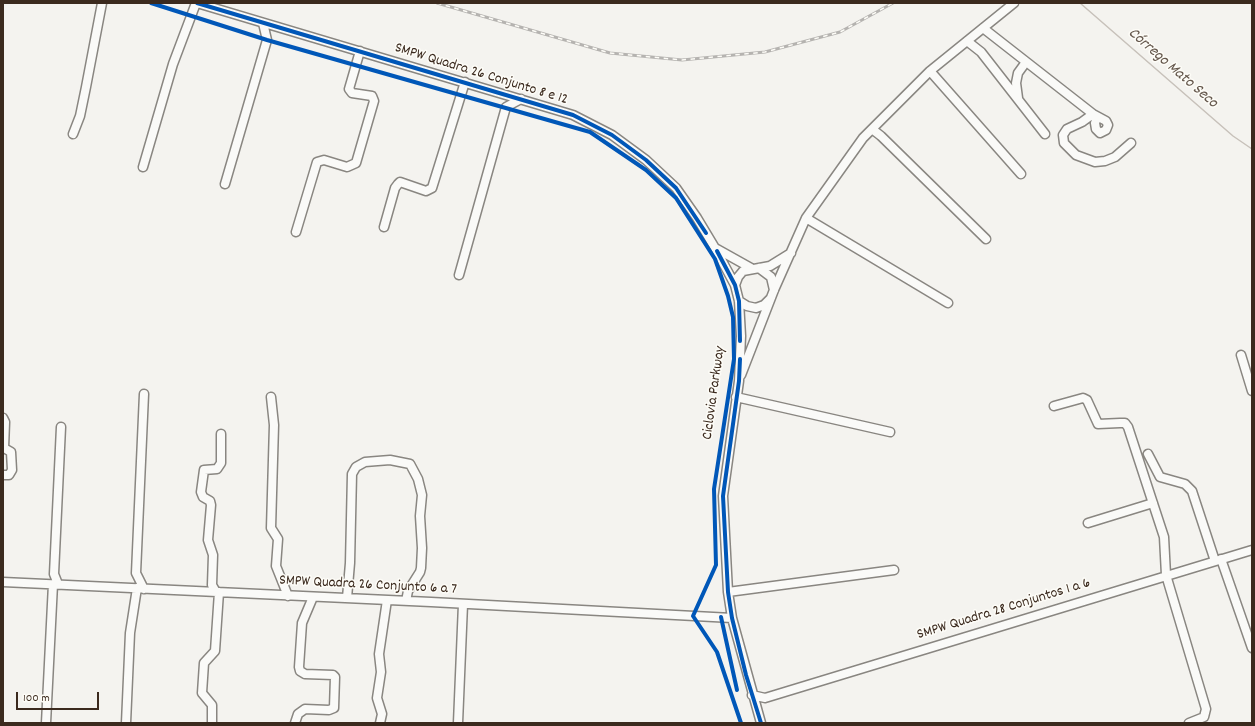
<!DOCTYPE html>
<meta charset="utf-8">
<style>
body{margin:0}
#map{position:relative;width:1255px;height:726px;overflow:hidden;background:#f4f3ef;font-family:Dekko,sans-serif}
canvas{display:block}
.frame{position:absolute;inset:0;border:4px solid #3b2a1e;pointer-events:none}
.scale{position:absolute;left:16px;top:692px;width:83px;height:18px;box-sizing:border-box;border:2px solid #3b2a1e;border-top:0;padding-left:5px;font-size:12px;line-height:14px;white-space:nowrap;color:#3b2a1e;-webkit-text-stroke:3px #fdfcf7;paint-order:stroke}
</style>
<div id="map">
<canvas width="1255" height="726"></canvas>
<div class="frame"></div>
<div class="scale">100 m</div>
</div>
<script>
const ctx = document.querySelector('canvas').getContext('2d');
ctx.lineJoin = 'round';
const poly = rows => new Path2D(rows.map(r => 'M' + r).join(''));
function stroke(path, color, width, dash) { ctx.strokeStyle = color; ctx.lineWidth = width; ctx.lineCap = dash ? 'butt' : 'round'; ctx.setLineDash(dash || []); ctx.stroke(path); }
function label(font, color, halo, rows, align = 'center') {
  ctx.font = font + ' Dekko,sans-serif'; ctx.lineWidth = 3; ctx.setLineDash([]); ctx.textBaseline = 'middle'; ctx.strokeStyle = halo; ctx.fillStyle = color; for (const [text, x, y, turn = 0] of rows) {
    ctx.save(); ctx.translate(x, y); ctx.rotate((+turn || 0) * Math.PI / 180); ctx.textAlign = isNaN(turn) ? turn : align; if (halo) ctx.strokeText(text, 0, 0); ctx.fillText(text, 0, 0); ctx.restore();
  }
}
stroke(poly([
 [1080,3,1233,136,1252,149]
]), '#c7c1ba', 1.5);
const minor = poly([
 [197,3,573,115,612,135,646,160,676,188,697,218,715,248,735,285,739,301,741,336,739,381,723,496,728,592,732,618,761,723],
 [983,28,1093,114,1106,121,1108,125,1106,130,1100,133,1096,129,1095,123,1097,117],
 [967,41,981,52,1045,134],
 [930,71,1021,174],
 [1018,98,1016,83,1018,73,1026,62],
 [1093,114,1082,122,1067,129,1063,135,1064,143,1076,155,1095,162,1105,161,1115,157,1131,143],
 [872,129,881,136,986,239],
 [73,134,80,116,86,87,102,3],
 [143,167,173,64,196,3],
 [225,184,267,40,263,23],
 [806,218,948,303],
 [384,227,395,188,398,184,400,182,426,191,432,188,465,82],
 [296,232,317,162,324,160,347,167,356,163,374,101,372,96,352,93,349,89,360,51],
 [717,249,751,268],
 [759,268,771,277,774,290],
 [459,275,506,107,521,99],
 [735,285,738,277,743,271,770,266,791,253],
 [739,301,747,306,756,308,764,305,770,299],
 [1241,355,1252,391],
 [741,375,774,290,806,218,863,138,930,71,1014,3],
 [144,394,136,573,144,589],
 [271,397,274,425,271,528,278,539,276,566,288,596],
 [736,397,890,432],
 [1054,406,1083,398,1087,400,1098,424,1120,423,1125,423,1128,427,1164,537,1166,575,1206,709,1204,717,1189,723],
 [3,418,5,422,4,448,11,452,12,470,9,475,3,475],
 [1148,454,1160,477,1185,484,1192,491,1215,561],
 [1088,523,1153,503],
 [1221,559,1252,648],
 [3,582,431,602,732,618],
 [58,584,54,574,61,427],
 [216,592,212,585,213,555,208,540,211,505,210,501,203,497,201,492,204,470,217,469,221,463,221,434],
 [728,592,894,570],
 [347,598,350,563,352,474,356,467,365,462,390,460,410,464,418,479,422,495,420,516,422,548,421,568,420,572,408,591,406,601],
 [752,695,765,698,1252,550],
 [46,723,53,584],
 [126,723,130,633,137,588],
 [212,723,212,705,202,693,204,663,215,651,219,592],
 [295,723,298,714,305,709,329,710,334,708,335,677,333,675,305,674,300,671,299,667,302,623,313,597],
 [380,723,382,714,377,698,381,672,379,654,387,600],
 [458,723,463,604]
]);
stroke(minor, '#898681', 11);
stroke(minor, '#fafaf8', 8);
const rail = poly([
 [437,3,610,53,682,60,765,52,840,32,893,3]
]);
stroke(rail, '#b5b3b0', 3);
stroke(rail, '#fdfcf7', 1.5, [4.5]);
stroke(poly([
 [151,3,267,40,590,132,646,170,676,198,715,259,728,296,733,317,734,359,714,489,716,565,693,616,717,652,741,723],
 [197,3,573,115,612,135,646,160,676,188,706,233],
 [717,251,735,285,739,301,740,341],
 [740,359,739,381,723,496,728,592,732,618,746,675,761,723],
 [721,617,737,690]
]), '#0057b8', 4);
label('15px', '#3b2a1e', '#fdfcf7', [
 ["SMPW Quadra 26 Conjunto 8 e 12",481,75,17],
 ["Ciclovia Parkway",715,393,-82],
 ["SMPW Quadra 26 Conjunto 6 a 7",368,586,3],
 ["SMPW Quadra 28 Conjuntos 1 a 6",1004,610,-17]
]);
label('italic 16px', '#65584d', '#fdfcf7', [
 ["Córrego Mato Seco",1172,69,41]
]);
</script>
